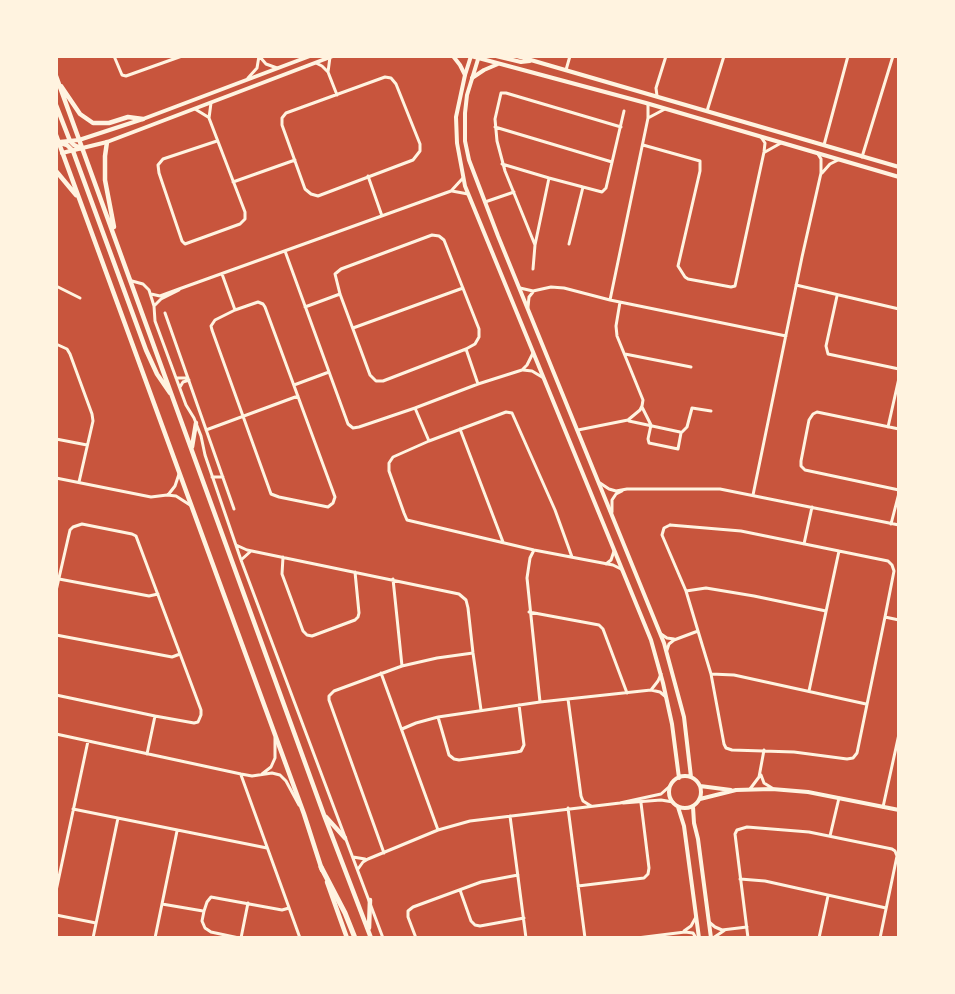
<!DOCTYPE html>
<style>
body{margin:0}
#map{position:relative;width:955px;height:994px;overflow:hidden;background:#c8553d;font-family:"Work Sans",sans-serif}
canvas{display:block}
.frame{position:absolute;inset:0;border:58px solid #fff3e0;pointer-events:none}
</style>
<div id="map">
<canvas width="955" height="994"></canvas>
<div class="frame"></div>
</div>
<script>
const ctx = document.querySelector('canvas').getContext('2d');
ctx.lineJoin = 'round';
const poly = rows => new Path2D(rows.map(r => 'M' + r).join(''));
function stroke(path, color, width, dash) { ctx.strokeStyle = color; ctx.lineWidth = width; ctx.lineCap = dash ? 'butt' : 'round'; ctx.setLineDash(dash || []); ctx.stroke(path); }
stroke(poly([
 [114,56,122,75,126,76,182,56],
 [260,57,266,64,277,68],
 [316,63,322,66,328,72,337,95],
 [566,70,570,56],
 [328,72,330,57],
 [385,77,391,78,396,84,420,144,420,151,413,160,318,196,311,194,305,189,282,125,282,118,286,113,385,77],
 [248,78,257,68,259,56],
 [657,96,656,88,666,56],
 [211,103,209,118,245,212,245,219,240,224,185,244,182,241,159,173,158,165,163,159,217,141],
 [195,109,208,117],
 [707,111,724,56],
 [648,118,665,109],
 [495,127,612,162],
 [643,145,700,161,700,171,678,266,685,277,688,279,731,287,735,286,764,152,765,143,761,137],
 [824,145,848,56],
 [765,152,781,143],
 [862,157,893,56],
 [502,164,549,178],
 [822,173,830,164,838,160],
 [368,176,382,216],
 [233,182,295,160],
 [583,187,602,192,606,188,624,111],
 [452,191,468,194],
 [485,202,514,192],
 [432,235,439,236,444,240,479,329,479,337,475,344,466,349,383,381,376,381,370,375,340,294,335,274,341,269,432,235],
 [535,245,505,171,497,141,495,119,501,93,506,93,621,127],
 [285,251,348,424,353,428,359,427,415,408,478,384,522,370,527,365,533,353],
 [533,269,535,245,549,178,583,187,569,244],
 [222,274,235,310],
 [132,281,143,284,149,290,154,306,155,321,186,405,194,418,201,436,205,455,241,560,383,938],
 [796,285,899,309],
 [56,286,80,298],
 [520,288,533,291,551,287,564,288,610,300,786,336],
 [151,294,160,296,179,289,451,191,463,178],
 [837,296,826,346,828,354,899,369],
 [610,300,648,118,648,105,646,103],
 [258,302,263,304,265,307,335,497,333,503,328,507,279,497,271,494,212,330,211,326,215,320,235,310,258,302],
 [154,306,161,299,179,290],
 [305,307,340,294],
 [528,307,529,297,533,292],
 [165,313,234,509],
 [353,328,463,288],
 [56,344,67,349,70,354,92,414,93,421,79,482],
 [466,349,478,384],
 [625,354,691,367],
 [523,370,532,371,542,377],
 [176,378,188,378],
 [294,385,329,372],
 [180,387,183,382,189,380],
 [642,407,651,425,648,439,649,443,678,449,681,433,687,427,692,408,711,411],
 [415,408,429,441],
 [629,421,680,432,681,433],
 [888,427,899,378],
 [460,429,503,542],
 [899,429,817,412,813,414,809,420,801,461,801,466,805,470,899,490],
 [206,430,298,396],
 [578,430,628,420,640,410,642,406,643,400,617,336,616,326,620,302],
 [56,439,87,445],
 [212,477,223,477],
 [56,478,151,497,167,495,176,496,190,505],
 [600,483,609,489,616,491,627,489,720,489,899,525],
 [168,495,175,486,179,474],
 [753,495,802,257,821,173,821,159,818,154],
 [612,512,612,500,616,494,622,491],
 [891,524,899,493],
 [670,525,741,531,888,561,892,565,894,571,885,617,857,753,853,758,847,759,794,752,732,750,726,748,724,744,711,674,698,631,686,591,662,535,664,528,670,525],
 [804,544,812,507],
 [236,545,247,550,459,594,466,600,468,608,473,653,481,710],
 [534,550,530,558,527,578,540,702],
 [283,557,282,574,303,631,307,635,312,636,355,620,358,617,359,613,355,572],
 [572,557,555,510,512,413,506,412,429,441,393,457,389,463,389,471,404,513,407,520,534,550,613,565,621,569],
 [241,560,251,551],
 [606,564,611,560,614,551],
 [59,579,149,596,158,594],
 [393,579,402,666],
 [56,591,70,530,73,527,82,524,132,534,136,536,201,710,201,715,198,722,194,723,155,716,56,695],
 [686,591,706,588,754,596,826,611],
 [529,612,599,625,603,629,627,693],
 [885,617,899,620],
 [661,634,667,638,674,639],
 [56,635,172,657,180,654],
 [667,650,669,644,674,640,698,631],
 [381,673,438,830],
 [711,674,734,675,866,704],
 [651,690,658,681,661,674],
 [809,691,839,551],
 [568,699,581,796,583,801,591,806],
 [438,717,449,755,454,759,459,760,517,752,521,751,524,745,519,705],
 [402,729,416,723,438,717,540,702,651,690,660,692,666,697],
 [56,734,241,774,252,776,272,773,280,775,286,781,299,805],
 [147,754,155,716],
 [262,774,271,767,275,758,275,738],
 [241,775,300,938],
 [761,775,764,783,772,788],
 [750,789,759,777,764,750],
 [623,803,661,800,673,802],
 [883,807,899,734],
 [568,808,585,938],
 [73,809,267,848],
 [510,816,526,938],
 [830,836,839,798],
 [384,853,329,700,329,696,334,691,402,666,437,658,473,653],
 [353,857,365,859],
 [358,869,363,862,368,859,438,830,470,821,620,803,661,794,670,786],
 [740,879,765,881,886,908],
 [578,886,644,878,648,874,649,868,641,803],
 [460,890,471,921,475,925,480,926,524,918],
 [56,891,88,741],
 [162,904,203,911],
 [56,915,96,923],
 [709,922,715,927,722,930,747,927],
 [684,931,691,926,696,917],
 [93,938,118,818],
 [155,938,177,831],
 [239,938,211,932,205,928,202,921,204,911,207,902,211,897,282,910,289,908],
 [241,938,248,903],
 [416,938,408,917,408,911,413,907,481,882,518,875],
 [637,938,685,932,693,933,696,938],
 [713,938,725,930],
 [748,938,735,834,737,830,747,827,809,832,892,849,895,851,897,856,880,938],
 [819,938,828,896]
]), '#fff3e0', 3);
stroke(poly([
 [471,56,465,75,456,117,457,143,465,186,651,640,663,683,672,724,679,778],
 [479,56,467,95,465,113,465,141,469,160,498,236,664,643,684,717,691,777],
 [58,142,79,140],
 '669 792a16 16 0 1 1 32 0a16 16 0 1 1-32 0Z',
 [700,786,731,790],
 [700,799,736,790,772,789,808,792,899,810],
 [678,807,684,826,699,938],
 [693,807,694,823,698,839,711,938]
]), '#fff3e0', 4);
stroke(poly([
 [453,56,460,65,465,75],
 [471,56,646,103,899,177],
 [496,56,521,62,530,61],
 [517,56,899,167],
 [472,78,484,70,498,64],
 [79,140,143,119,310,56],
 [62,153,107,142,333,56]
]), '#fff3e0', 4);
stroke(poly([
 [56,76,324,815,371,938],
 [61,86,80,114,93,123,109,123,128,117,143,119],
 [56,105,70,141,74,145,82,149],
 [56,135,304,814,322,870],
 [58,142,67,145,73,151,146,350,157,374,170,393],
 [107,142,105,156,105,180,114,227],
 [56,171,76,195],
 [192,447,196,423],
 [326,817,345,838],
 [327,882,347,938],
 [369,928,370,900]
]), '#fff3e0', 4.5);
stroke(poly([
 [321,867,345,913,355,938]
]), '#fff3e0', 5);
</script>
